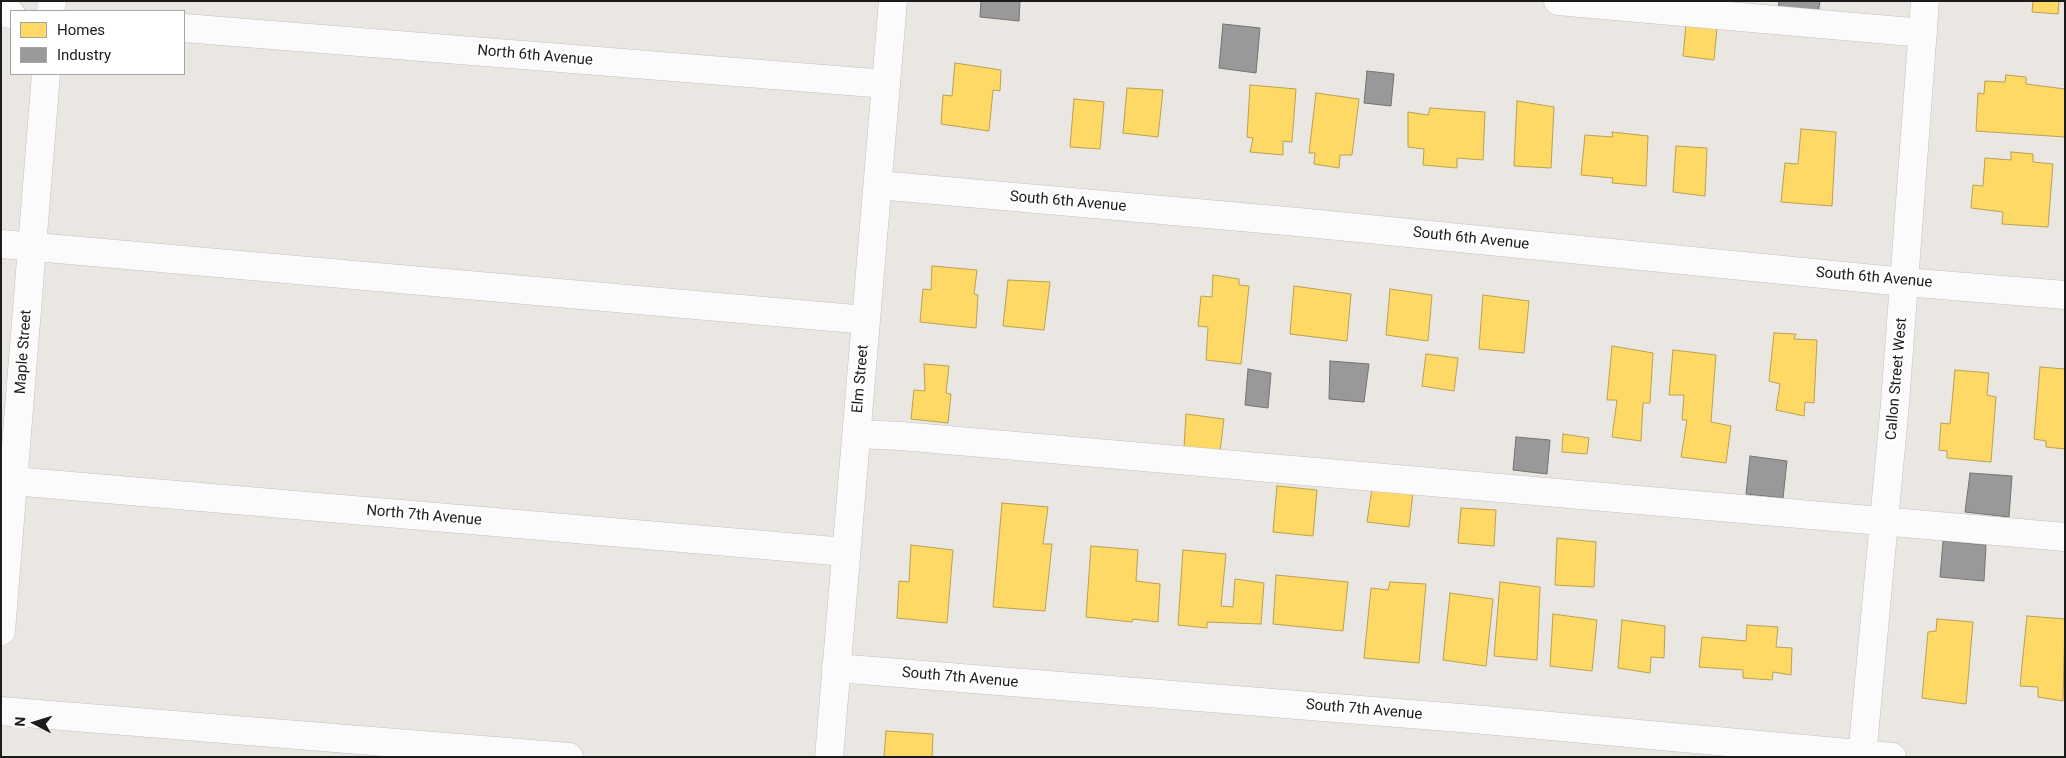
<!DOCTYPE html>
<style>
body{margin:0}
#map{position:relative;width:2066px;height:758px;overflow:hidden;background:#eae6e2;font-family:Roboto,sans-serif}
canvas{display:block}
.frame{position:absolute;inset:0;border:2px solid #1b1b1b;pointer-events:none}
.legend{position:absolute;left:10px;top:10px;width:175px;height:65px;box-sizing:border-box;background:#fff;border:1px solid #a4a4a4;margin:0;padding:6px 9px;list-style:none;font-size:15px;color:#1b1b1b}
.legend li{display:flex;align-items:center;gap:10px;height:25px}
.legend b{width:25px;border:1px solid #a4a4a4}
.north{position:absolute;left:10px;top:698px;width:50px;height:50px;-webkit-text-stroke:4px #fff;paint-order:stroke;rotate:275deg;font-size:14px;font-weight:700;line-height:20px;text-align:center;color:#1b1b1b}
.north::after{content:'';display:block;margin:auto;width:18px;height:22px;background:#1b1b1b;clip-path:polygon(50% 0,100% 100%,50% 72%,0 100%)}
</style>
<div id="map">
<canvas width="2066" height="758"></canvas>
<div class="frame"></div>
<ul class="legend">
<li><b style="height:14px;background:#ffd966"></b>Homes</li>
<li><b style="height:14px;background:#999"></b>Industry</li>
</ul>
<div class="north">N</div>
</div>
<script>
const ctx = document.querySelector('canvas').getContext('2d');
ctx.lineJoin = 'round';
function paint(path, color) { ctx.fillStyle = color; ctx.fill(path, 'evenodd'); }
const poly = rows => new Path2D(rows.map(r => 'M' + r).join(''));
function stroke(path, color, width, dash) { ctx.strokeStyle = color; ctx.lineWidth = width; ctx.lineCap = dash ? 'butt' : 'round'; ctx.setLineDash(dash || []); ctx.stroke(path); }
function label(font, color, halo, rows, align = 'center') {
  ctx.font = font + ' Roboto,sans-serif'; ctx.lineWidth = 5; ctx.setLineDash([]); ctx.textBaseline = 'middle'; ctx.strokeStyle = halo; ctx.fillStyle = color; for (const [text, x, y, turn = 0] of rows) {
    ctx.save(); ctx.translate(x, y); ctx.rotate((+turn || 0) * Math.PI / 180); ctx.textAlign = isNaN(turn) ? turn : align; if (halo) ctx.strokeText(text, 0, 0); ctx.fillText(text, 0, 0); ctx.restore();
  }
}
const homes = poly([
 [2033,1,2059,1,2058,14,2032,12,2033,1],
 [1686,24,1717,28,1714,60,1683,56,1686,24],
 [955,63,1001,70,1000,91,993,90,989,131,941,124,943,95,952,96,955,63],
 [2006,75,2026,77,2026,84,2065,89,2065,137,1976,131,1978,93,1984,94,1985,81,2005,82,2006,75],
 [1250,85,1296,89,1292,142,1283,141,1283,155,1250,152,1253,138,1247,137,1250,85],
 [1127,88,1163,90,1158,137,1123,133,1127,88],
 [1316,93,1359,99,1352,155,1340,155,1339,168,1314,164,1315,153,1309,153,1316,93],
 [1074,99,1104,102,1100,149,1070,147,1074,99],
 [1517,101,1554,107,1551,168,1514,166,1517,101],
 [1430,108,1485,112,1483,160,1457,158,1457,168,1423,165,1424,149,1408,147,1408,112,1428,115,1430,108],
 [1801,129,1836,132,1832,206,1781,202,1785,163,1798,164,1801,129],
 [1612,132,1648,136,1646,186,1612,183,1613,178,1581,175,1585,135,1613,137,1612,132],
 [1676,146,1707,148,1705,196,1673,192,1676,146],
 [2011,152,2033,154,2033,162,2053,164,2048,227,2002,224,2003,212,1971,208,1973,185,1983,186,1985,158,2011,160,2011,152],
 [932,266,977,270,974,294,978,295,976,328,920,322,923,289,931,290,932,266],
 [1213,275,1239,279,1239,285,1249,286,1241,364,1206,360,1208,327,1198,326,1201,296,1212,297,1213,275],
 [1008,280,1050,282,1044,330,1003,326,1008,280],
 [1294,286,1351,294,1347,341,1290,334,1294,286],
 [1390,289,1432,295,1428,341,1386,335,1390,289],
 [1483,295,1529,301,1524,353,1479,349,1483,295],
 [1774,333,1796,334,1794,339,1817,340,1814,403,1805,402,1804,416,1776,410,1780,384,1769,381,1774,333],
 [1612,346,1653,353,1650,403,1643,403,1641,441,1612,437,1617,400,1607,400,1612,346],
 [1673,350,1716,355,1711,422,1731,426,1726,463,1681,457,1687,420,1682,420,1684,395,1669,395,1673,350],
 [1426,354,1458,358,1454,391,1422,386,1426,354],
 [924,364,949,366,946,393,951,394,948,423,911,419,914,390,925,391,924,364],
 [2040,367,2065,369,2065,449,2046,447,2046,441,2034,439,2040,367],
 [1955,370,1989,373,1987,395,1996,397,1991,462,1947,458,1947,451,1939,450,1941,423,1950,424,1955,370],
 [1186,414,1224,419,1220,451,1184,448,1186,414],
 [1563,434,1589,438,1587,454,1562,452,1563,434],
 [1277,486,1317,490,1313,536,1273,532,1277,486],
 [1372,488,1413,492,1409,527,1367,522,1372,488],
 [1002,503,1048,507,1043,544,1052,544,1045,611,993,607,1002,503],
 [1461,508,1496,510,1494,546,1458,543,1461,508],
 [1557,538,1596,542,1594,587,1555,585,1557,538],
 [911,545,953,550,947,623,897,618,899,581,909,582,911,545],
 [1091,546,1138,550,1136,581,1160,584,1158,622,1133,619,1132,622,1086,617,1091,546],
 [1183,550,1226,554,1221,606,1233,607,1235,579,1264,583,1261,624,1207,622,1207,628,1178,625,1183,550],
 [1276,575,1348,582,1343,631,1273,624,1276,575],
 [1390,582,1426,584,1419,663,1364,658,1371,588,1388,590,1390,582],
 [1500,582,1540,587,1537,660,1494,656,1500,582],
 [1450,593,1493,599,1486,666,1443,660,1450,593],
 [1553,614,1597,620,1592,671,1550,666,1553,614],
 [2027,616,2065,619,2063,701,2038,697,2038,687,2020,686,2027,616],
 [1937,619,1973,622,1966,704,1922,698,1928,632,1936,631,1937,619],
 [1622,620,1665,626,1664,658,1651,657,1650,673,1618,668,1622,620],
 [1747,625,1778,627,1776,647,1792,648,1791,675,1773,672,1772,680,1743,678,1743,670,1699,667,1702,637,1746,641,1747,625],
 [886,731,933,734,932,757,884,757,886,731]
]);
paint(homes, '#ffd966');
stroke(homes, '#bba050', 1);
const industry = poly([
 [981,1,1020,1,1019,21,980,17,981,1],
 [1779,1,1820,1,1818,14,1778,10,1779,1],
 [1223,24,1260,28,1256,73,1219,68,1223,24],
 [1367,71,1394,74,1391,106,1364,103,1367,71],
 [1330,361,1369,364,1364,402,1329,399,1330,361],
 [1248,369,1271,373,1268,408,1245,405,1248,369],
 [1516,437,1550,440,1547,474,1513,470,1516,437],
 [1750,456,1787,461,1783,498,1746,494,1750,456],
 [1970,473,2012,476,2009,517,1965,512,1970,473],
 [1943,541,1986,545,1984,581,1940,577,1943,541]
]);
paint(industry, '#999');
stroke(industry, '#737373', 1);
const minor = poly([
 [1558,1,1923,33],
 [51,11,52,1],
 [1,13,11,14],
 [184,28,886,84],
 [878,185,1298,222,1904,282,2065,295],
 [1,244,866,320],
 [857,434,901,436,2065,537],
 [1,480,846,552],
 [1,631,46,74],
 [836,668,1485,720,1892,757],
 [1,711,569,757],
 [829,757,893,1],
 [1862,757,1895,403,1925,1]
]);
stroke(minor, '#c2c1bf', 29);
stroke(minor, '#fcfbfb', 28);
label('15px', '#1b1b1b', '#fff', [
 ["North 6th Avenue",535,56,5],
 ["South 6th Avenue",1068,202,5],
 ["South 6th Avenue",1471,239,6],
 ["South 6th Avenue",1874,278,5],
 ["Maple Street",24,352,-86],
 ["Elm Street",861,379,-85],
 ["Callon Street West",1897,379,-85],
 ["North 7th Avenue",424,516,5],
 ["South 7th Avenue",960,678,5],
 ["South 7th Avenue",1364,710,5]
]);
</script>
